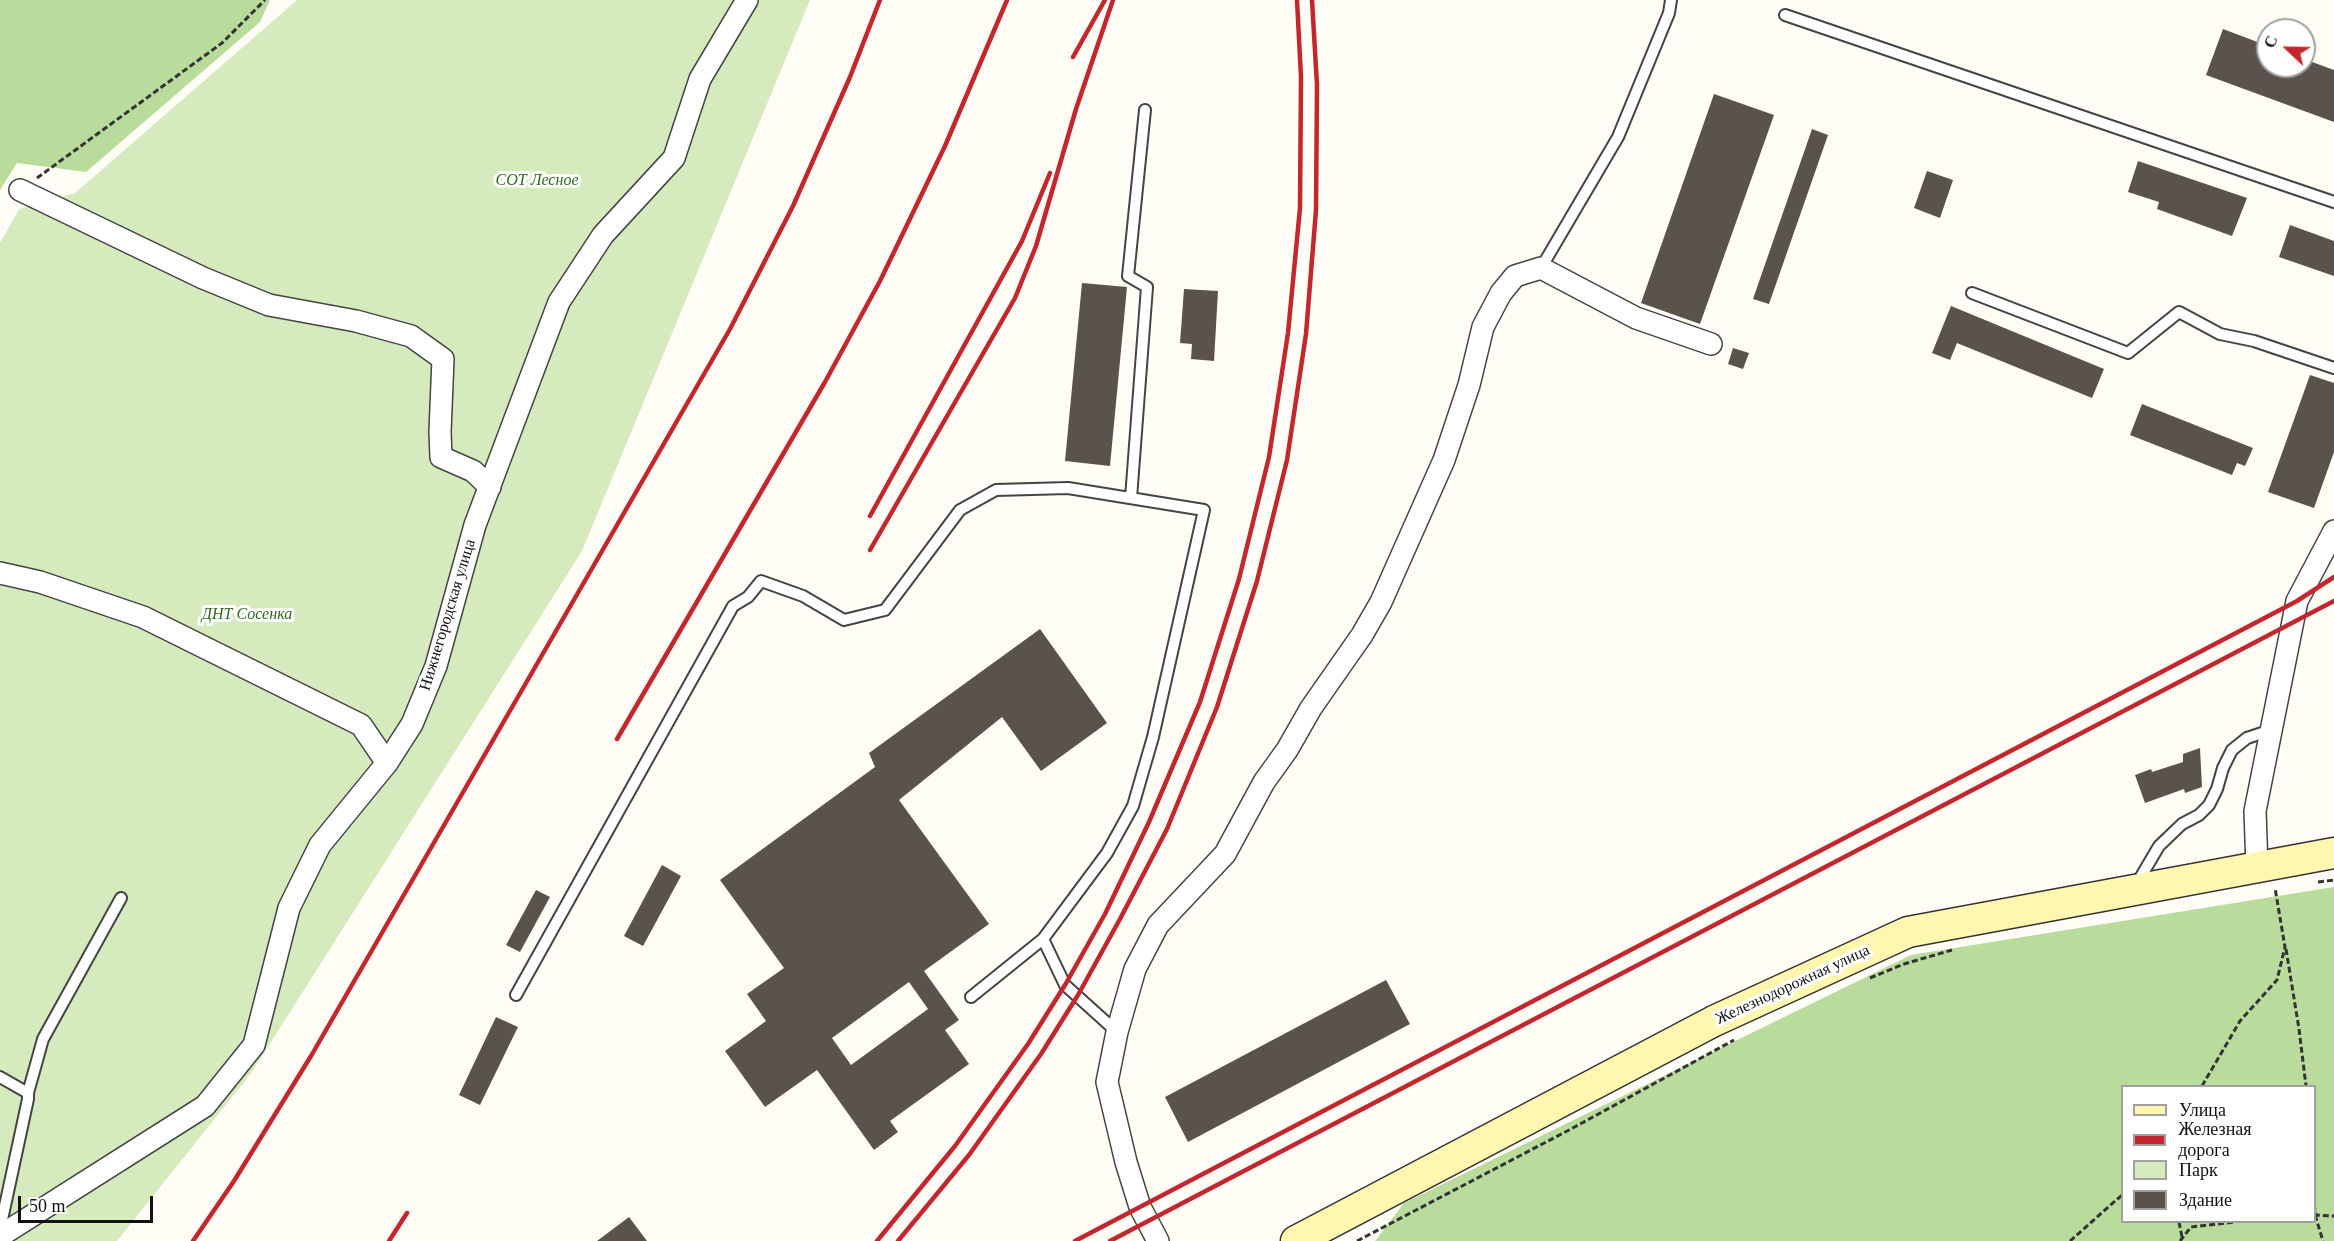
<!DOCTYPE html>
<meta charset="utf-8">
<style>
body{margin:0}
#map{position:relative;width:2334px;height:1241px;overflow:hidden;background:#fffdf5;font-family:Georgia,serif}
canvas{display:block}
.legend{position:absolute;left:2121px;top:1085px;width:195px;height:138px;box-sizing:border-box;background:#fff;border:2px solid #a0a0a0;margin:0;padding:8px 10px;list-style:none;font-size:18px;color:#111}
.legend li{display:flex;align-items:center;gap:12px;height:30px}
.legend b{width:30px;border:2px solid #a0a0a0}
.north{position:absolute;left:2256px;top:18px;width:60px;height:60px;box-sizing:border-box;background:#fff;border:2px solid #a0a0a0;border-radius:50%;rotate:292deg;font-size:16px;font-weight:700;line-height:24px;text-align:center;color:#111}
.north::after{content:'';display:block;margin:auto;width:21px;height:27px;background:#c4262e;clip-path:polygon(50% 0,100% 100%,50% 72%,0 100%)}
.scale{position:absolute;left:18px;top:1196px;width:135px;height:27px;box-sizing:border-box;border:3px solid #111;border-top:0;padding-left:8px;font-size:18px;line-height:21px;white-space:nowrap;color:#111;-webkit-text-stroke:4px #fff;paint-order:stroke}
</style>
<div id="map">
<canvas width="2334" height="1241"></canvas>
<ul class="legend">
<li><b style="height:8px;background:#fff6b0"></b>Улица</li>
<li><b style="height:8px;background:#c4262e"></b>Железная дорога</li>
<li><b style="height:16px;background:#d5ebbd"></b>Парк</li>
<li><b style="height:16px;background:#5a524d"></b>Здание</li>
</ul>
<div class="north">С</div>
<div class="scale">50 m</div>
</div>
<script>
const ctx = document.querySelector('canvas').getContext('2d');
ctx.lineJoin = 'round';
function paint(path, color) { ctx.fillStyle = color; ctx.fill(path, 'evenodd'); }
const poly = rows => new Path2D(rows.map(r => 'M' + r).join(''));
function stroke(path, color, width, dash) { ctx.strokeStyle = color; ctx.lineWidth = width; ctx.lineCap = dash ? 'butt' : 'round'; ctx.setLineDash(dash || []); ctx.stroke(path); }
function label(font, color, halo, rows, align = 'center') {
  ctx.font = font + ' Georgia,serif'; ctx.lineWidth = 6; ctx.setLineDash([]); ctx.textBaseline = 'middle'; ctx.strokeStyle = halo; ctx.fillStyle = color; for (const [text, x, y, turn = 0] of rows) {
    ctx.save(); ctx.translate(x, y); ctx.rotate((+turn || 0) * Math.PI / 180); ctx.textAlign = isNaN(turn) ? turn : align; if (halo) ctx.strokeText(text, 0, 0); ctx.fillText(text, 0, 0); ctx.restore();
  }
}
paint(poly([
 [297,0,810,0,582,551,252,1072,117,1241,0,1241,0,243,19,209,75,193]
]), '#d5ebbd');
paint(poly([
 [0,0,270,0,260,22,86,172,17,163,0,190],
 [2334,887,2334,1241,1375,1241,1404,1203,1911,955],
 [2122,1086,2314,1086,2314,1222,2122,1222]
]), '#b9dc9c');
paint(poly([
 [2223,29,2268,46,2268,66,2304,66,2304,59,2334,70,2334,122,2206,75],
 [1714,94,1774,115,1700,324,1641,303],
 [1812,129,1828,135,1769,304,1753,299],
 [2138,161,2247,198,2232,236,2157,209,2159,202,2128,192],
 [1927,171,1953,180,1940,218,1914,208],
 [2290,225,2334,241,2334,276,2279,257],
 [1082,283,1127,287,1110,466,1065,461],
 [1184,289,1218,291,1214,361,1191,359,1192,344,1180,343],
 [1951,306,2104,369,2092,398,1957,343,1950,360,1932,353],
 [1733,348,1749,353,1743,369,1728,364],
 [2310,375,2334,383,2334,452,2314,508,2268,492],
 [2142,404,2253,448,2245,466,2237,463,2232,475,2130,435],
 [1040,629,1107,723,1041,771,1002,717,899,800,989,924,924,971,959,1020,945,1030,969,1064,890,1121,898,1132,874,1150,817,1070,765,1107,725,1051,766,1021,747,994,784,968,720,880,875,767,869,753],
 [909,982,928,1009,851,1065,832,1038],
 [2200,748,2202,787,2185,793,2184,789,2145,803,2135,775,2151,769,2152,772,2183,762,2183,754],
 [662,865,681,876,643,946,624,936],
 [536,890,550,897,520,952,506,945],
 [1386,980,1410,1024,1188,1142,1165,1097],
 [496,1017,518,1027,480,1105,459,1095],
 [629,1217,647,1241,597,1241]
]), '#5a524d');
const service = poly([
 [1785,15,2334,202],
 [1541,268,1618,137,1669,13,1671,0],
 [1972,293,2128,353,2179,312,2220,334,2254,341,2334,368],
 [1131,498,1147,287,1128,276,1145,110],
 [2136,885,2159,846,2182,824,2199,815,2209,805,2217,789,2223,768,2232,750,2247,738,2271,730],
 [1043,939,1065,985,1117,1032],
 [516,995,733,606,748,597,761,581,803,596,844,620,885,610,960,510,996,490,1068,488,1204,510,1153,737,1133,806,1107,853,1043,939,971,997],
 [0,1077,28,1093],
 [0,1229,28,1099,28,1093,43,1039,121,898]
]);
const minor = poly([
 [20,190,203,278,269,305,356,321,411,336,443,359,440,432,441,457,473,471,490,487],
 [0,573,40,582,143,617,361,725,387,763],
 [2257,867,2255,811,2297,601,2334,531],
 [0,1236,205,1106,254,1045,289,908,320,845,387,763,412,724,436,666,475,525,559,302,603,235,674,158,700,79,747,0],
 [1158,1241,1140,1207,1126,1162,1107,1082,1117,1032,1135,969,1158,925,1225,854,1264,782,1287,750,1311,708,1362,635,1381,602,1444,460,1469,385,1483,327,1501,293,1515,276,1541,268,1636,318,1711,344]
]);
const secondary = poly([
 [1296,1241,1714,1021,1908,932,2334,853]
]);
stroke(service, '#444', 14);
stroke(minor, '#444', 24);
stroke(secondary, '#333', 33);
stroke(poly([
 [37,178,222,43,265,0],
 [2318,882,2334,880],
 [2286,949,2299,1029,2306,1086],
 [1870,978,1904,964,1952,950],
 [2202,1086,2240,1021,2277,980,2285,947,2275,888],
 [2314,1204,2316,1215,2334,1216],
 [2315,1215,2323,1241],
 [2179,1222,2182,1237],
 [1357,1241,1571,1129,1734,1040],
 [2070,1241,2122,1195],
 [2180,1241,2191,1227,2236,1222]
]), '#333', 3, [6, 3]);
stroke(service, '#fff', 10);
stroke(minor, '#fff', 21);
stroke(secondary, '#fff6b0', 30);
stroke(poly([
 [1073,57,1105,0],
 [870,516,1022,241,1050,173],
 [870,550,1015,298,1036,246,1076,109,1113,0],
 [617,739,825,382,880,281,945,146,1007,0],
 [193,1241,234,1181,311,1056,730,329,793,206,850,77,880,0],
 [389,1241,407,1213],
 [877,1241,955,1146,1028,1044,1065,985,1105,914,1149,822,1200,702,1239,579,1269,457,1288,333,1300,208,1301,77,1297,0],
 [898,1241,969,1155,1041,1054,1078,995,1120,919,1167,829,1217,707,1257,581,1287,460,1306,334,1316,210,1317,85,1312,0],
 [1075,1241,2297,601,2334,577],
 [1110,1241,2334,601]
]), '#c4262e', 4.5);
label('italic 16px', '#2f6b1f', '#fff', [
 ["СОТ Лесное",537,181],
 ["ДНТ Сосенка",247,615]
]);
label('16px', '#111', '#fff', [
 ["Нижнегородская улица",448,615,-73],
 ["Железнодорожная улица",1793,985,-25]
]);
</script>
